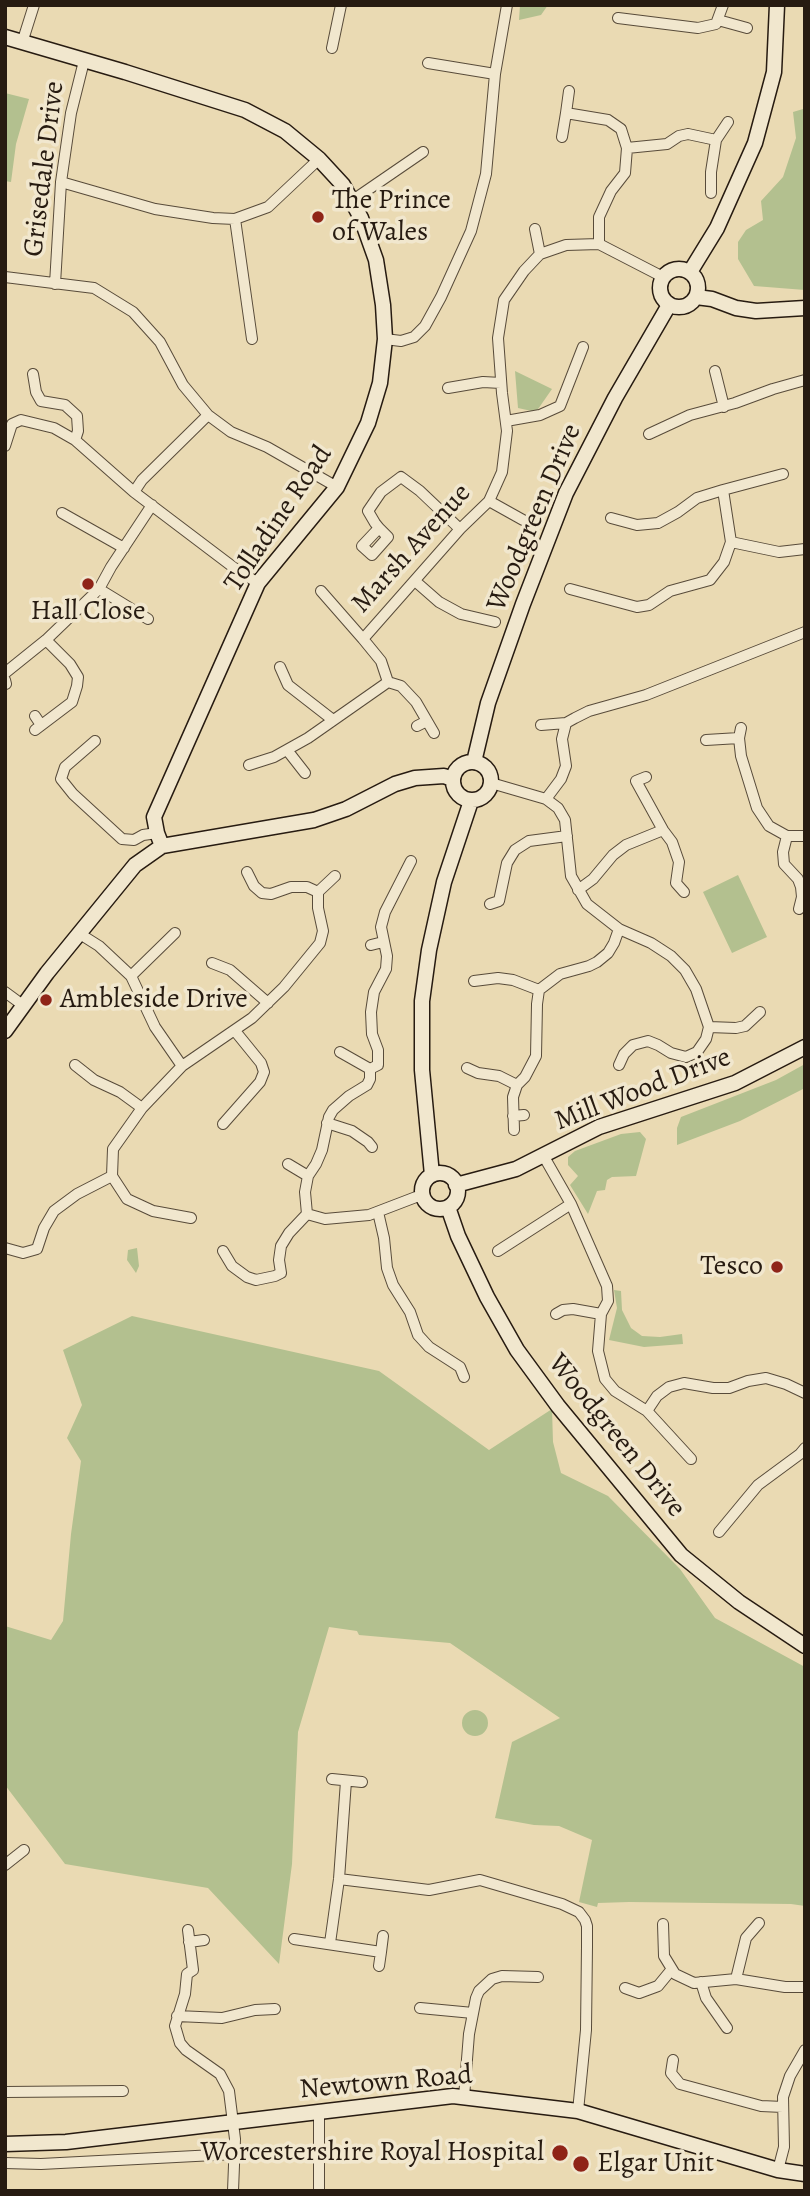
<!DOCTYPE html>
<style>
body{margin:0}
#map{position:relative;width:810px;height:2196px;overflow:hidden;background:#eadab3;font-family:Alegreya,serif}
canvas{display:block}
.frame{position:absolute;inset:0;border:7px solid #271b11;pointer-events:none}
</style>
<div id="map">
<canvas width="810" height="2196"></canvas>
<div class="frame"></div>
</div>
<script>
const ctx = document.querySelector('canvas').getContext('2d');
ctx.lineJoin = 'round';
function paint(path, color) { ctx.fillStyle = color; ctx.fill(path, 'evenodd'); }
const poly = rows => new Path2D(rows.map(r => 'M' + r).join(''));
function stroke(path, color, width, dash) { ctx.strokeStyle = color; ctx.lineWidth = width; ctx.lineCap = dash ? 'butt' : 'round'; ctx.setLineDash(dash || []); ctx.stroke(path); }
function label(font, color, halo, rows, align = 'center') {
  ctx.font = font + ' Alegreya,serif'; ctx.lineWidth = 7; ctx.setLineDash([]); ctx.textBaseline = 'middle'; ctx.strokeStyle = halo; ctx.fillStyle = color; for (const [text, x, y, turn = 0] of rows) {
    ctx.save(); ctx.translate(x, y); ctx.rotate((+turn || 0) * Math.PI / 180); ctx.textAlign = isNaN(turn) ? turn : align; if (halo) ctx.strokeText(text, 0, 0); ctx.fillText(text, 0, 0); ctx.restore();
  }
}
paint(poly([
 [520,5,548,5,541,15,519,20],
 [805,73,805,290,754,286,738,259,738,242,746,230,763,220,761,201,783,177,796,138,793,112,803,109],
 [5,93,29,99,16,144,11,182,5,181],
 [515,371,552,389,536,412,518,408],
 [738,875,767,937,732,953,703,892],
 [805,1064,805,1088,740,1121,677,1145,677,1128,681,1117,776,1080],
 [640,1132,646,1139,636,1176,612,1177,607,1180,605,1190,597,1191,588,1214,570,1185,578,1176,568,1165,568,1157,575,1151,621,1134],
 [137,1248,139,1266,136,1273,127,1260,128,1250],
 [614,1290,621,1291,622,1310,631,1328,642,1336,660,1337,682,1334,683,1344,644,1347,609,1340,617,1308],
 [132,1316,379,1371,489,1450,552,1409,553,1442,561,1473,608,1496,680,1569,715,1618,805,1667,805,1906,791,1904,629,1902,598,1903,597,1907,579,1902,592,1840,559,1826,534,1825,495,1818,512,1742,560,1718,450,1643,359,1635,357,1631,329,1627,298,1732,292,1864,279,1964,208,1888,65,1864,5,1785,5,1626,51,1640,63,1621,71,1534,81,1461,67,1438,82,1405,63,1350],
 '462 1723a13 13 0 1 1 26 0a13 13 0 1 1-26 0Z'
]), '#b3c08f');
const street = poly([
 [618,18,698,28,716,24,723,5],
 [718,20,747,28],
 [22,43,34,5],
 [332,48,341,5],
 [428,63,495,74],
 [566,113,569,91],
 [562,137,566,113,608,120,621,129,627,148,625,173,611,191,599,217,599,244],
 [627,148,667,144,679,136,688,134,716,140,728,122],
 [61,182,155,209,213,218,235,219,268,207,319,159],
 [711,193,711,172,716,140],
 [353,200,423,152],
 [235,219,252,339],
 [535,229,540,254],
 [5,277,94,288,133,312,160,342,183,385,208,415,231,432,267,447,337,487],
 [55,284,61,182,71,113,84,61],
 [385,339,401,341,414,337,425,326,441,297,471,231,486,174,495,74,507,5],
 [715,371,724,407],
 [33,374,36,392,41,401,65,405,77,416,78,431,75,440],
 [448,388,483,382,501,383],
 [506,421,540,415,560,406,583,347],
 [649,434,690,415,735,403,773,389,805,380],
 [5,446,12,424,21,420,54,428,75,440,134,492,237,570,258,583],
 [723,490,783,474],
 [134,492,142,480,208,415],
 [489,501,523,520],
 [62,513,124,548],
 [611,518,637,525,658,523,678,512,697,498,723,490,731,542,779,552,805,549],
 [379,528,362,546,372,555,388,537,379,528,375,523,368,511,381,492,401,477,420,491,460,529],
 [415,581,439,602,461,614,495,622],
 [99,589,148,619],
 [570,589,637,607,649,605,670,591,710,580,724,562,731,542],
 [321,591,363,639],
 [280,667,288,685,333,720],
 [5,673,46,640,99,589,111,567,152,505],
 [5,680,6,684],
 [388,682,401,686,416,702,434,733],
 [35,716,41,725],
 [541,725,566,723],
 [417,726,427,721],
 [741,728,739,738,741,756,757,808,769,826,787,836,805,836],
 [35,730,72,702,77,686,78,677,70,664,46,640],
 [706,740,739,738],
 [95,741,65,767,61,779,73,794,122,839,134,840,143,835,157,833],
 [287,750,305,773],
 [249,765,274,757,308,738,388,682,381,661,363,639,460,529,489,501,502,472,507,431,502,393,498,338,504,300,524,271,540,254,566,245,599,244,663,277],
 [646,777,636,781,663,830,672,842,679,862,676,883,684,892],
 [491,783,546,799,558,808,565,820,571,876,587,904,619,929,651,943,671,956,685,970,696,989,709,1027,706,1039,697,1052,686,1057,671,1053,658,1045,648,1041,633,1045,624,1054,619,1065],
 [546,799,561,779,566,766,562,739,566,723,575,718,589,711,646,695,805,632],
 [787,836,783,852,784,864,798,879,801,887,802,897,799,909],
 [578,890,593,879,613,855,626,845,663,830],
 [318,892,335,876],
 [490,904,499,901,507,863,515,850,529,841,567,836],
 [80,934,99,946,131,976,155,1027,182,1066],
 [371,945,383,942],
 [212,963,230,970,268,1003],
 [131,976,175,933],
 [474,981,498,978,513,980,539,990],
 [5,992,24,1006],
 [709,1027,736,1028,745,1026,760,1012],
 [340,1052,370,1069],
 [75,1065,94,1080,120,1092,142,1108],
 [467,1068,478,1073,499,1076,517,1085],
 [513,1116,524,1115],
 [327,1123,352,1131,368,1142,372,1147],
 [223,1124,260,1082,264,1072,261,1063,235,1031],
 [514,1130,513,1097,517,1085,525,1077,536,1056,537,1004,539,990,560,974,589,966,597,962,608,953,614,943,619,929],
 [543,1155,571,1204,607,1286,608,1301,601,1314,598,1351,605,1379,615,1391,647,1411,691,1459],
 [288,1164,308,1176],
 [378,1212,384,1238,387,1268,393,1285,410,1312,418,1335,429,1347,460,1367,464,1377],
 [307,1214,305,1192,308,1176,316,1164,322,1150,329,1117,333,1110,349,1096,367,1085,370,1079,370,1069,378,1065,378,1050,372,1034,371,1012,374,992,386,969,387,956,381,927,385,912,411,861],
 [307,1214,325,1219,369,1215,416,1197,423,1197],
 [191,1218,153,1211,127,1199,112,1176,113,1149,142,1108,182,1066,252,1018,284,987,320,943,323,931,318,908,318,892,307,887,291,887,271,894,262,893,254,886,247,872],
 [5,1248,23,1253,37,1249,44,1228,54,1211,77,1194,112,1176],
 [223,1251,232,1266,247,1277,256,1280,275,1276,281,1273,279,1260,281,1246,289,1233,307,1214],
 [498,1251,571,1204],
 [556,1314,563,1310,573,1309,601,1314],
 [647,1411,657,1396,669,1387,684,1383,713,1388,729,1388,748,1381,766,1378,786,1384,805,1393],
 [719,1532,758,1485,800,1454,805,1448],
 [332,1779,362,1782],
 [5,1865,24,1850],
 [339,1879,429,1890,480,1880,562,1904,579,1912,585,1920,587,1926,587,1946,586,2030,578,2111],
 [663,1924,664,1956,675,1974,694,1983,736,1979,785,1987,805,1987],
 [188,1930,193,1970,187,1974,185,1994,175,2026,180,2043,186,2050,220,2074,229,2091,235,2139,233,2191],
 [294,1939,381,1952,379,1966],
 [189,1942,204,1940],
 [330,1943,339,1879,346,1781],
 [381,1952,383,1936],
 [736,1979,746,1938,759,1923],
 [701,1982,706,1998,727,2028],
 [625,1988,639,1993,658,1986,672,1969],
 [420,2008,473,2013],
 [177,2016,222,2018,255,2010,275,2009],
 [673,2060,671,2073,680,2084,761,2106,783,2107],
 [5,2092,123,2091],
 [464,2097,469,2034,476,1998,479,1991,492,1979,502,1976,538,1977],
 [319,2112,319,2191],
 [5,2163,41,2164,234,2154],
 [778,2170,784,2147,783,2097,790,2076,805,2050]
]);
const secondary = poly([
 [5,37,125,72,245,110,285,131,319,159,343,185,361,218,376,260,383,305,385,339,380,383,368,423,337,487,258,583,154,817,157,833,162,846],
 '660 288a19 19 0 1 1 38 0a19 19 0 1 1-38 0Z',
 [690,272,717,228,755,143,774,72,777,5],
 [696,297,712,299,736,308,756,311,805,308],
 '453 781a19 19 0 1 1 38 0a19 19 0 1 1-38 0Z',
 [474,762,488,703,523,604,566,493,615,398,669,305],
 [5,1031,47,973,135,865,162,846,314,820,346,809,395,784,415,778,444,776,452,779],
 '422 1191a18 18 0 1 1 36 0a18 18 0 1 1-36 0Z',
 [432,1175,422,1070,422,1001,429,950,444,882,471,801],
 [456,1185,516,1169,599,1127,735,1083,805,1047],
 [448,1207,458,1236,487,1297,517,1350,558,1406,681,1555,739,1602,805,1646],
 [5,2144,66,2142,453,2096,578,2111,778,2170,805,2174]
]);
stroke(street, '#584b3a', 12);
stroke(secondary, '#271b11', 17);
stroke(street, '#f1e7ce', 10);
stroke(secondary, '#f1e7ce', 14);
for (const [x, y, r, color] of [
 [318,217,7,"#8f2418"],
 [88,584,7,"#8f2418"],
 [46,1000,7,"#8f2418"],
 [777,1267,7,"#8f2418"],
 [560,2153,9,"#8f2418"],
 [581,2164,9,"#8f2418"]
]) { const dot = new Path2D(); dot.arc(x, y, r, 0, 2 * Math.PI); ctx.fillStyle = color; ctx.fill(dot); stroke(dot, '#f1e7ce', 2.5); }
label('28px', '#271b11', '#f1e7ce', [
 ["Grisedale Drive",45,169,-83],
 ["Woodgreen Drive",535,518,-67],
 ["Tolladine Road",279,519,-56],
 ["Marsh Avenue",412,549,-48],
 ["Mill Wood Drive",643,1090,-21],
 ["Woodgreen Drive",616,1436,51],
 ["Newtown Road",386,2083,-5]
]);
label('28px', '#271b11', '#f1e7ce', [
 ["The Prince",332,201],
 ["of Wales",332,233],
 ["Hall Close",88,612,"center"],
 ["Ambleside Drive",60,1000],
 ["Tesco",763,1267,"right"],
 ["Worcestershire Royal Hospital",544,2153,"right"],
 ["Elgar Unit",597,2164]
], 'left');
</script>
